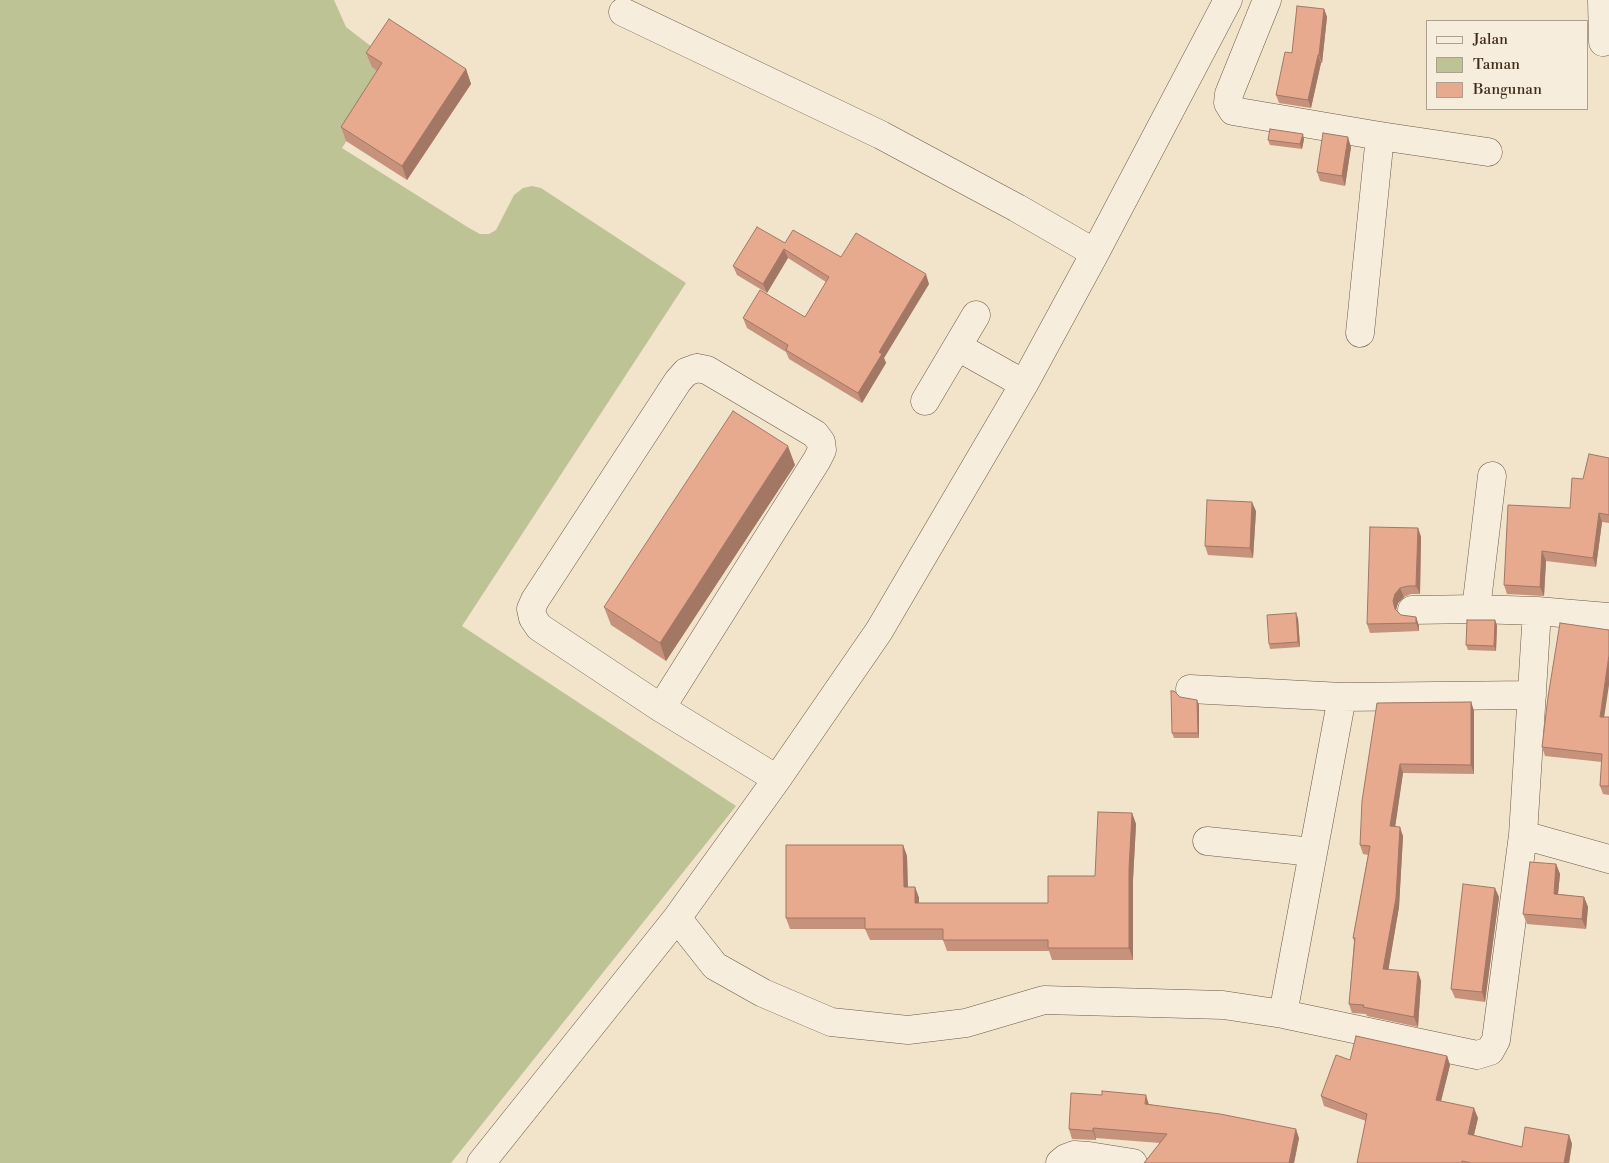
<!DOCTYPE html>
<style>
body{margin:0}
#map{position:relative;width:1609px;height:1163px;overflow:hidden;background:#f2e3cb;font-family:"Libre Bodoni",serif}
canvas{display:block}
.legend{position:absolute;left:1426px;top:20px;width:162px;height:90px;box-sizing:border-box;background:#f7eddd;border:1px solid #ada08f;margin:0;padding:6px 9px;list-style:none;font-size:15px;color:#3f2d19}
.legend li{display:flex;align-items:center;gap:10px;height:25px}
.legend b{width:25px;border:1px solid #ada08f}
</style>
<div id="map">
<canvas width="1609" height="1163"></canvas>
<ul class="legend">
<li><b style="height:6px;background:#f7eddd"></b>Jalan</li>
<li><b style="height:14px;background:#bec395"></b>Taman</li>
<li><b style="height:14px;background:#e7aa8f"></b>Bangunan</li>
</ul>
</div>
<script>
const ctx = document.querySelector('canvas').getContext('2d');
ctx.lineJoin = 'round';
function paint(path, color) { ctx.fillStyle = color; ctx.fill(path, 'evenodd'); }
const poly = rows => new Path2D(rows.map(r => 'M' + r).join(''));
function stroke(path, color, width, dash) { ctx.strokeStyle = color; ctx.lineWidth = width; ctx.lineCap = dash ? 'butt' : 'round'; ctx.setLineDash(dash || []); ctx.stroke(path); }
paint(poly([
 [0,0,334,0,346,27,381,54,388,77,342,148,469,228,480,234,489,234,496,230,514,195,523,188,532,186,541,188,686,283,462,626,736,806,451,1163,0,1163]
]), '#bec395');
const minor = poly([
 [1267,0,1229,94,1228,103,1233,111,1380,136,1488,152],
 [1602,0,1603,42],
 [623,12,881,135,1017,208,1095,253],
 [1360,333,1380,136],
 [958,347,1024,384],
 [697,368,707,370,815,434,821,442,822,450,817,460,661,708,539,627,533,618,531,609,535,600,678,381,686,372,697,368],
 [925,401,976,315],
 [1476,609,1537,611,1609,617],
 [1412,610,1476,609,1492,476],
 [1190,689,1342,697,1532,695],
 [661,708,777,779],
 [1523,835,1609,859],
 [1207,841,1313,852],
 [677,918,715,966,763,993,831,1022,908,1030,966,1023,1044,1000,1223,1005,1283,1014,1477,1055,1490,1051,1496,1040,1523,835,1537,611],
 [1283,1014,1342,697],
 [481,1163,677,918,777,779,879,631,1024,384,1095,253,1228,0],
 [1060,1163,1066,1158,1074,1155,1089,1156,1133,1163]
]);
stroke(minor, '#6c5a46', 29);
stroke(minor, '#f7eddd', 28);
paint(poly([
 [1324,9,1327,17,1322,63,1321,63,1311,108,1279,103,1276,95,1292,53],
 [366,53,466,69,471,84,407,180,346,141,341,127,377,71,372,67],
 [1304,139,1302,149,1270,145,1268,140],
 [1351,147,1345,186,1320,181,1317,172],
 [785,243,841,257,929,284,884,358,886,363,862,403,789,359,786,352,747,328,743,318,805,317,826,282,788,258,767,293,737,275,733,266],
 [1609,458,1609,523,1602,522,1596,567,1546,561,1544,596,1507,594,1504,585,1570,508,1583,479],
 [795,465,666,661,611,625,604,607],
 [1256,511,1253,558,1208,555,1205,546],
 [1418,528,1421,537,1420,594,1411,594,1404,597,1398,603,1396,610,1401,615,1416,617,1419,626,1419,631,1370,633,1367,624],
 [1298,618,1300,647,1270,649,1269,644],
 [1497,625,1496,651,1468,650,1466,645],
 [1180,697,1199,705,1199,738,1174,738,1172,733],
 [1471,702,1474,711,1474,774,1403,773,1395,826,1403,836,1399,907,1388,970,1418,972,1421,981,1418,1027,1367,1016,1366,1014,1352,1013,1349,1004,1354,941,1353,938,1368,855,1363,854,1360,845,1377,703],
 [1604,717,1609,717,1609,795,1603,794,1600,786,1602,762,1545,756,1542,747],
 [1132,813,1136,824,1133,880,1133,960,1052,960,1049,951,947,951,943,940,870,940,865,929,790,929,786,918,903,845,907,856,908,887,915,887,919,898,919,903,1048,903,1095,876],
 [1556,864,1560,874,1558,894,1584,897,1588,907,1586,929,1527,924,1523,914],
 [1499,897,1485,1002,1455,998,1451,989],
 [1447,1056,1450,1065,1441,1101,1478,1118,1474,1135,1522,1147,1569,1135,1572,1144,1569,1163,1357,1163,1366,1121,1324,1106,1321,1096,1350,1060],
 [1102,1095,1149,1104,1299,1138,1294,1163,1144,1163,1160,1143,1096,1138,1096,1140,1072,1139,1069,1129]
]), '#c7927b');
paint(poly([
 [1324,9,1327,17,1322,63,1319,55],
 [1318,55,1321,63,1311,108,1308,100],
 [466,69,471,84,407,180,402,166],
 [1303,134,1304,139,1302,149,1300,144],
 [1348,137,1351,147,1345,186,1342,176],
 [784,249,788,258,767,293,763,284],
 [926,274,929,284,884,358,886,363,862,403,858,393,879,352],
 [788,446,795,465,666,661,660,643],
 [1252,502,1256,511,1253,558,1250,548],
 [1599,513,1602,522,1596,567,1593,558],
 [1418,528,1421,537,1420,594,1416,586],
 [1542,551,1546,561,1544,596,1540,587],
 [1400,588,1404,597,1398,603,1396,610,1395,609,1393,601,1395,594],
 [1296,613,1298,618,1300,647,1298,642],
 [1416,617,1419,626,1419,631,1416,623],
 [1495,620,1497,625,1496,651,1494,646],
 [1609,655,1609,685,1603,725,1600,717],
 [1197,700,1199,705,1199,738,1198,733],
 [1471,702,1474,711,1474,774,1471,765],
 [1400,764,1403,773,1394,835,1390,826],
 [1132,813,1136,824,1133,880,1133,960,1129,948,1129,869],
 [1400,827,1403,836,1399,907,1387,978,1383,969],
 [903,845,907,856,908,898,904,887],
 [1556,864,1560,874,1557,904,1554,894],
 [915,887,919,898,919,914,915,903],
 [1495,888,1499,897,1485,1002,1482,992],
 [1584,897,1588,907,1586,929,1582,919],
 [1418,972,1421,981,1418,1027,1414,1017],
 [1447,1056,1450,1065,1439,1109,1436,1100],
 [1146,1095,1149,1105,1145,1104],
 [1474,1108,1478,1118,1472,1143,1468,1134],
 [1093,1128,1096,1138,1096,1140,1093,1131],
 [1296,1129,1299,1138,1294,1163,1289,1163],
 [1569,1135,1572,1144,1569,1163,1564,1163]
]), '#a27764');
const building = poly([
 [1297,6,1324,9,1319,55,1318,55,1308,100,1276,95,1285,52,1292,53,1297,6],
 [389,19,466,69,402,166,341,127,382,63,366,53,389,19],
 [1270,129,1303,134,1300,144,1268,140,1270,129],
 [1323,133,1348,137,1342,176,1317,172,1323,133],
 [757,227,785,243,793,230,841,257,856,233,926,274,879,352,882,354,858,393,786,350,788,345,743,318,760,290,805,317,829,277,784,249,763,284,733,266,757,227],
 [733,411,788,446,660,643,604,607,733,411],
 [1589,454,1609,458,1609,515,1599,513,1593,558,1542,551,1540,587,1504,585,1508,505,1570,508,1572,478,1583,479,1589,454],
 [1207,500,1252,502,1250,548,1205,546,1207,500],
 [1370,527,1418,528,1416,586,1408,586,1400,588,1395,594,1393,601,1395,609,1401,615,1416,617,1416,623,1367,624,1370,527],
 [1296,613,1298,642,1269,644,1267,615,1296,613],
 [1467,620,1495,620,1494,646,1466,645,1467,620],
 [1560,623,1609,630,1609,655,1600,717,1609,717,1609,786,1600,786,1602,754,1542,747,1548,697,1560,623],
 [1171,691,1174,691,1180,697,1197,700,1198,733,1172,733,1171,691],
 [1471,702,1471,765,1400,764,1390,826,1400,827,1396,898,1383,969,1418,972,1414,1017,1363,1007,1364,1005,1349,1004,1355,938,1353,938,1370,846,1360,845,1362,801,1377,703,1471,702],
 [1098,812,1132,813,1129,869,1129,948,1048,948,1048,940,943,940,943,929,865,929,865,918,786,918,786,845,903,845,904,887,915,887,915,903,1048,903,1048,876,1095,876,1098,812],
 [1530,862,1556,864,1554,894,1584,897,1582,919,1523,914,1530,862],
 [1463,884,1495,888,1482,992,1451,989,1463,884],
 [1356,1036,1447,1056,1436,1100,1474,1108,1468,1134,1522,1147,1525,1127,1569,1135,1564,1163,1471,1163,1462,1161,1462,1163,1357,1163,1367,1114,1321,1096,1336,1055,1350,1060,1356,1036],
 [1102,1091,1146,1095,1145,1104,1220,1114,1296,1129,1289,1163,1144,1163,1167,1134,1093,1128,1093,1131,1069,1129,1071,1093,1102,1095,1102,1091]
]);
paint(building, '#e7aa8f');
stroke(building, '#a27764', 1);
</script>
